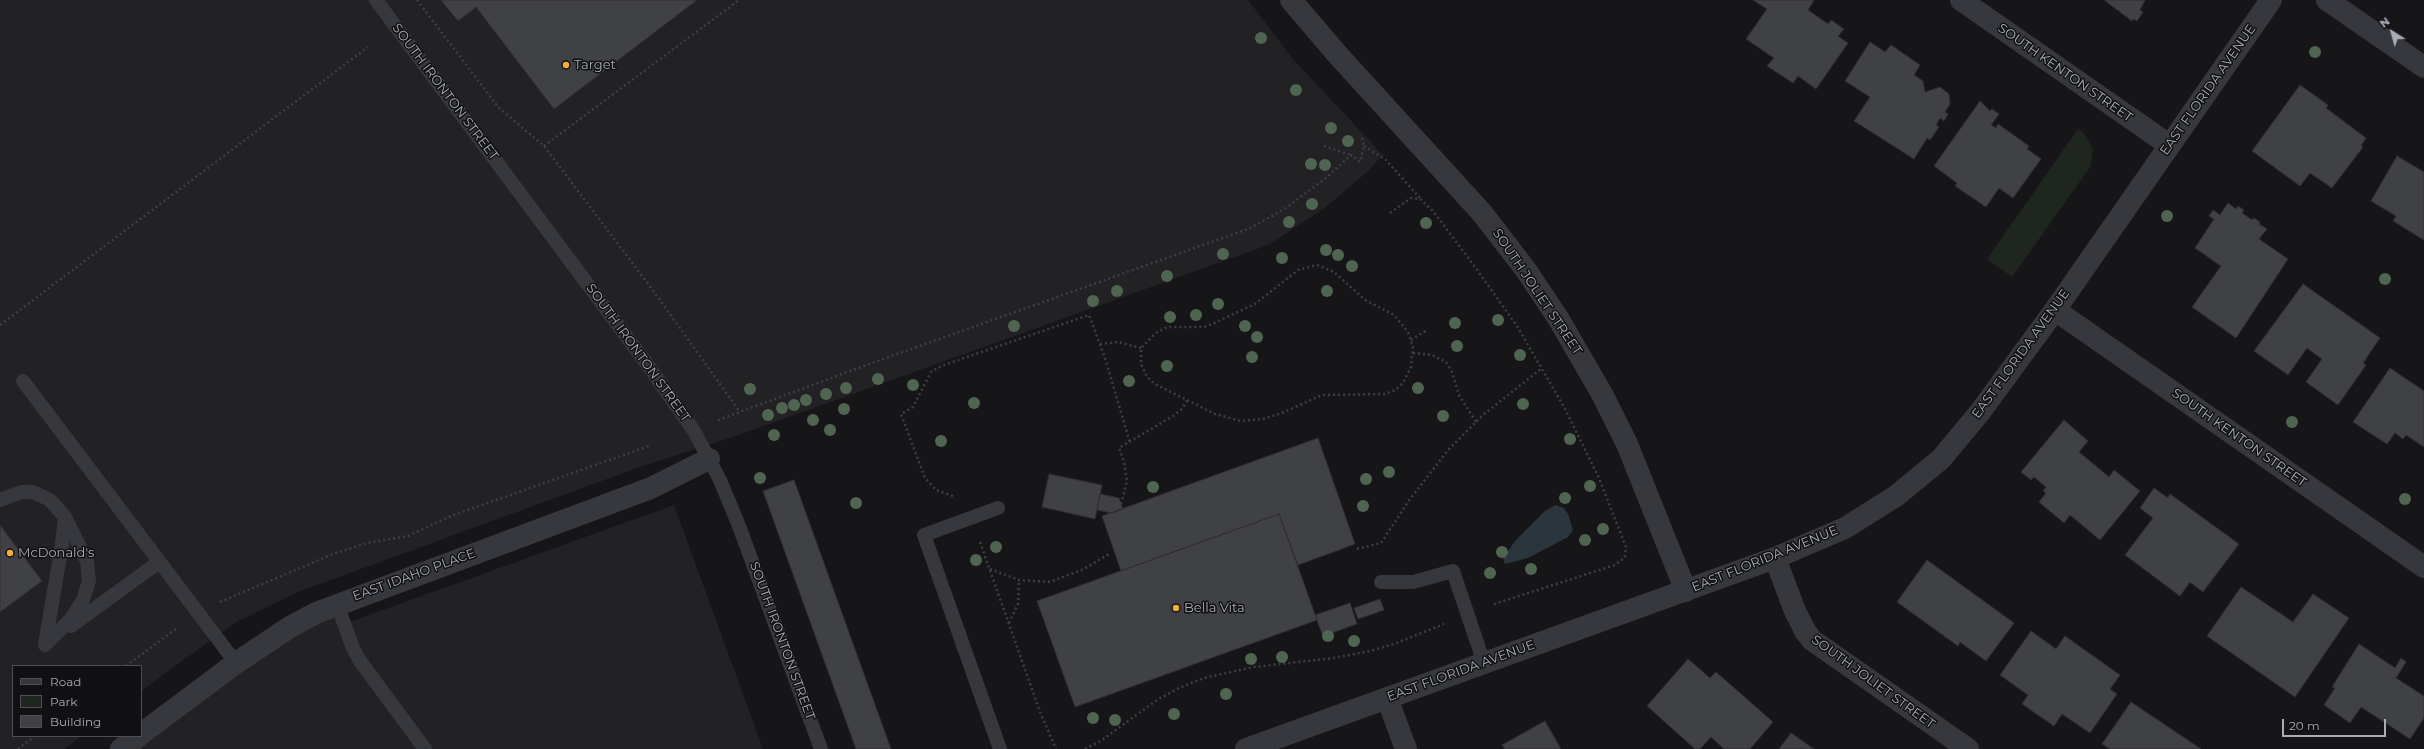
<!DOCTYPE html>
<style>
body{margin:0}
#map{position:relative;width:2424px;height:749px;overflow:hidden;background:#161618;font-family:Montserrat,sans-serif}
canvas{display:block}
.legend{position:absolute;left:12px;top:665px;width:130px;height:72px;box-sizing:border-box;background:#111113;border:1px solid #4d4f55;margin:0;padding:5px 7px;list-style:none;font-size:12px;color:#a8adb8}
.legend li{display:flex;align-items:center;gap:8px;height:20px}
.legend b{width:20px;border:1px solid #4d4f55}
.north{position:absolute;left:2372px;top:12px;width:40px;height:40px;-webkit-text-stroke:3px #111113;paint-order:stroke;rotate:323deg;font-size:11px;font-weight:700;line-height:16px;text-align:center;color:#a8adb8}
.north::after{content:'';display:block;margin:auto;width:14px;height:18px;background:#a8adb8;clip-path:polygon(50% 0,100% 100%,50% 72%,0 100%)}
.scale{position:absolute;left:2282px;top:719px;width:104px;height:18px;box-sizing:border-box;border:2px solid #a8adb8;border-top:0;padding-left:5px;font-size:12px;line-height:14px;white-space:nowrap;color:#a8adb8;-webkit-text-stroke:3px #111113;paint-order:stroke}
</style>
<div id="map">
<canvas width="2424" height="749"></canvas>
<ul class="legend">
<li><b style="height:5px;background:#37383d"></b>Road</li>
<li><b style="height:11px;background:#1e261f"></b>Park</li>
<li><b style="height:11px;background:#404145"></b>Building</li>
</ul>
<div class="north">N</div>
<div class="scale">20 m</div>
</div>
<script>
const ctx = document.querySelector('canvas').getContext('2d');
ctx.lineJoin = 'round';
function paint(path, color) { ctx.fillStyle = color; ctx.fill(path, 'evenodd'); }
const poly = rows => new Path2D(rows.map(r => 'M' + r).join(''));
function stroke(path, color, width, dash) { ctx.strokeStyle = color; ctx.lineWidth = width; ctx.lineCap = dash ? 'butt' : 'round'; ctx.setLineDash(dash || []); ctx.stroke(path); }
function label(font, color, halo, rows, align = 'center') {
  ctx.font = font + ' Montserrat,sans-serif'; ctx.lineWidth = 3; ctx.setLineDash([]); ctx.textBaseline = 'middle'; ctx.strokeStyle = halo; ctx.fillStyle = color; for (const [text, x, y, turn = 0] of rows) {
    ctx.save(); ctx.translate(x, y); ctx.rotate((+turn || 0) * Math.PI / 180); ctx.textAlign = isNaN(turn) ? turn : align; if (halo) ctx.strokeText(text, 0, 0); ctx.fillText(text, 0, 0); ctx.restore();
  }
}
paint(poly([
 [0,0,1248,0,1292,58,1383,155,1367,172,1325,208,1268,245,736,436,640,467,298,592,236,622,141,691,141,666,13,666,13,736,81,736,64,749,0,749],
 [674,505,763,749,121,749,337,604,344,624]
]), '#222225');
paint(poly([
 [2078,129,2084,133,2093,150,2091,166,2012,277,1987,259]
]), '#1e261f');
paint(poly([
 [1556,505,1564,508,1568,514,1573,530,1568,537,1528,558,1505,564,1503,559,1515,541,1546,510]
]), '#2c353c');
const building = poly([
 [441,0,697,0,554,109,476,7,458,21,441,0],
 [1753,0,1814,0,1808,10,1828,24,1831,20,1844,29,1838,36,1848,43,1816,89,1798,76,1793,83,1767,66,1774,58,1746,39,1767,9,1753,0],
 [2104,0,2145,0,2140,10,2143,12,2137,21,2133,19,2132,21,2104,0],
 [1870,42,1885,52,1891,45,1920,65,1914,75,1923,81,1925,92,1940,87,1949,94,1950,104,1945,112,1948,114,1944,121,1940,118,1936,125,1939,127,1930,140,1927,138,1914,159,1854,121,1870,97,1845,81,1870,42],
 [2300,85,2328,105,2326,108,2366,138,2361,146,2363,147,2332,188,2310,173,2300,186,2252,151,2300,85],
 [1980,101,1990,111,1992,109,1999,114,1991,125,1996,128,1998,124,2029,146,2027,149,2041,159,2013,198,1999,188,1986,207,1955,186,1957,183,1934,166,1980,101],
 [2397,156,2424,172,2424,240,2393,221,2396,216,2371,201,2397,156],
 [2228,203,2236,209,2238,206,2244,210,2242,213,2252,220,2254,218,2260,222,2259,224,2267,229,2259,239,2288,259,2236,338,2192,307,2221,266,2195,248,2214,219,2209,216,2213,210,2220,215,2228,203],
 [2303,284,2380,338,2363,363,2366,365,2338,405,2306,382,2322,359,2307,348,2288,375,2254,351,2303,284],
 [2390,368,2424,391,2424,447,2406,435,2403,439,2395,433,2387,444,2353,422,2390,368],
 [2064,420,2088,441,2079,452,2109,477,2114,470,2140,491,2100,540,2070,515,2064,523,2039,502,2046,493,2043,491,2046,487,2034,477,2031,480,2021,472,2064,420],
 [1318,438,1355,544,1298,565,1279,514,1121,571,1102,516,1318,438],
 [1049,474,1102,485,1095,519,1042,507,1049,474],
 [794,480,891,749,856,749,763,491,794,480],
 [2154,488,2168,498,2170,494,2239,544,2203,592,2190,582,2180,596,2125,555,2153,518,2140,508,2154,488],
 [1100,494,1119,498,1123,509,1112,513,1097,510,1100,494],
 [1279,514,1317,620,1075,707,1037,601,1279,514],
 [0,525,42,581,0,612,0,525],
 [1927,560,2014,623,1986,661,1960,642,1958,646,1897,602,1927,560],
 [2241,587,2293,622,2313,594,2349,618,2295,697,2207,636,2241,587],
 [1380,599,1384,610,1358,619,1354,608,1380,599],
 [1350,603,1357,624,1323,636,1315,615,1350,603],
 [2031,631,2056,649,2065,636,2120,675,2110,689,2117,694,2090,733,2062,714,2054,726,2022,704,2028,695,2000,675,2031,631],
 [2359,644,2395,668,2401,658,2406,662,2396,678,2424,696,2424,718,2410,739,2361,707,2350,723,2324,705,2335,688,2332,687,2359,644],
 [1688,659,1710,678,1716,672,1773,722,1750,749,1724,749,1711,737,1700,749,1695,749,1647,706,1688,659],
 [2131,702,2201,749,2110,749,2102,744,2131,702],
 [1545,721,1561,749,1505,749,1502,745,1545,721],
 [1791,733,1814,749,1779,749,1791,733]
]);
paint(building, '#404145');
stroke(building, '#303034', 1);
stroke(poly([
 [417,0,499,108,544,146,649,285,740,412],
 [544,146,739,0],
 [1324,146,1351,155],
 [1364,146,1385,159,1420,198],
 [1390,213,1411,198,1420,199,1433,211,1475,267,1517,326,1564,407,1599,478,1626,547,1625,557,1615,565,1491,605],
 [1317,265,1334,272,1365,300,1394,315,1408,332,1413,346,1411,367,1403,383,1395,390,1385,394,1322,395,1282,413,1263,419,1241,421,1215,414,1155,384,1147,377,1141,364,1141,348,1156,333,1167,327,1204,327,1212,324,1255,304,1298,270,1317,265],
 [0,325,368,47],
 [1411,340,1427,330],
 [1100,344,1118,342,1141,348],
 [1413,353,1432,355,1446,362,1452,372,1459,395,1476,422],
 [718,420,872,363,1248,229,1283,210,1326,178,1351,155,1360,162,1364,146,1361,135],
 [953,496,936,490,925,478,901,414,913,407,931,372,941,366,1089,315,1106,361,1130,443],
 [1121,504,1127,481,1124,462,1119,448,1173,416,1182,409,1188,399],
 [980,542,1040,712,1056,749],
 [1357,549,1381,543,1410,499,1449,449,1483,415,1542,368],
 [990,569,1019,580,1050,582,1084,569,1109,554],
 [220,602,333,554,367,543,408,536,451,516,649,446],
 [1009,623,1018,604,1019,580],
 [126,666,177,628],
 [18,749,35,736],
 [1085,749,1102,740,1157,700,1179,688,1204,678,1254,667,1334,658,1370,651,1394,644,1444,624]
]), '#3d3f44', 2.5, [2, 3]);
stroke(poly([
 [376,0,647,364,694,431,720,480,739,526,821,749],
 [23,381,236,663],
 [0,500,22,492,33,492,50,500,65,517,87,561,89,581,83,600,71,619,45,645],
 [998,508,924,535,1000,749],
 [1381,582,1413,582,1453,571,1484,663],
 [337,604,353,648,360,661,425,749],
 [71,626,159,562],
 [45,645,62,544,65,517]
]), '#37383d', 14);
stroke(poly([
 [1291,0,1337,54,1482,213,1526,270,1558,318,1602,394,1627,444,1686,591],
 [1961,0,2169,145],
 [2327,0,2424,67],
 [2055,310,2424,567],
 [1775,558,1795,611,1805,631,1812,640,1968,749],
 [1387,698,1406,749],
 [141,734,236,663,290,627,316,613,651,488,709,459],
 [121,749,139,736]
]), '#37383d', 22);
stroke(poly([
 [1246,749,1775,558,1845,528,1896,496,1941,459,1980,412,2055,310,2271,0]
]), '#37383d', 22);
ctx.fillStyle = '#506452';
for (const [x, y] of [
 [1261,38],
 [2315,52],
 [1296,90],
 [1331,128],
 [1348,141],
 [1311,164],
 [1325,165],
 [1312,204],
 [2167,216],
 [1289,222],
 [1426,223],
 [1326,250],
 [1223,254],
 [1338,255],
 [1282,258],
 [1352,266],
 [1167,276],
 [2385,279],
 [1117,291],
 [1327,291],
 [1093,301],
 [1218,304],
 [1196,315],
 [1170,317],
 [1498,320],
 [1455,323],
 [1014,326],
 [1245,326],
 [1257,337],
 [1457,346],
 [1520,355],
 [1252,357],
 [1167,366],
 [878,379],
 [1129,381],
 [913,385],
 [846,388],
 [1418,388],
 [750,389],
 [826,394],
 [806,400],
 [974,403],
 [1523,404],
 [794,405],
 [782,408],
 [844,409],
 [768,415],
 [1443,416],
 [813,420],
 [2292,422],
 [830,430],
 [774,435],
 [1570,439],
 [941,441],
 [1389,472],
 [760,478],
 [1366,479],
 [1590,486],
 [1153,487],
 [1565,498],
 [2405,499],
 [856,503],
 [1363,506],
 [1603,529],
 [1585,540],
 [996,547],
 [1502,552],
 [976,560],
 [1531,569],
 [1490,573],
 [1328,636],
 [1354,641],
 [1282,657],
 [1251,659],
 [1226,694],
 [1174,714],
 [1093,718],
 [1115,720]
]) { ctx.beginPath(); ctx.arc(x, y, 6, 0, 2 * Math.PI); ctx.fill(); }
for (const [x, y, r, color] of [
 [566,65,4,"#f2b134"],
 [10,553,4,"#f2b134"],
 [1176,608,4,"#f2b134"]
]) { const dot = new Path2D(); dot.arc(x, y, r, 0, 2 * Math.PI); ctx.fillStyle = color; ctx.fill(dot); stroke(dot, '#111113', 1.5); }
label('13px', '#a8adb8', '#111113', [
 ["Target",574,65],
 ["McDonald's",18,553],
 ["Bella Vita",1184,608]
], 'left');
label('13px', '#a8adb8', '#111113', [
 ["SOUTH KENTON STREET",2065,73,35],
 ["EAST FLORIDA AVENUE",2208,90,-55],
 ["SOUTH IRONTON STREET",445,92,53],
 ["SOUTH JOLIET STREET",1537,292,56],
 ["SOUTH IRONTON STREET",638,353,54],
 ["EAST FLORIDA AVENUE",2021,354,-54],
 ["SOUTH KENTON STREET",2239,438,35],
 ["EAST FLORIDA AVENUE",1765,559,-22],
 ["EAST IDAHO PLACE",414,575,-20],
 ["SOUTH IRONTON STREET",782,641,70],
 ["EAST FLORIDA AVENUE",1461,671,-20],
 ["SOUTH JOLIET STREET",1873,682,36]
]);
</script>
